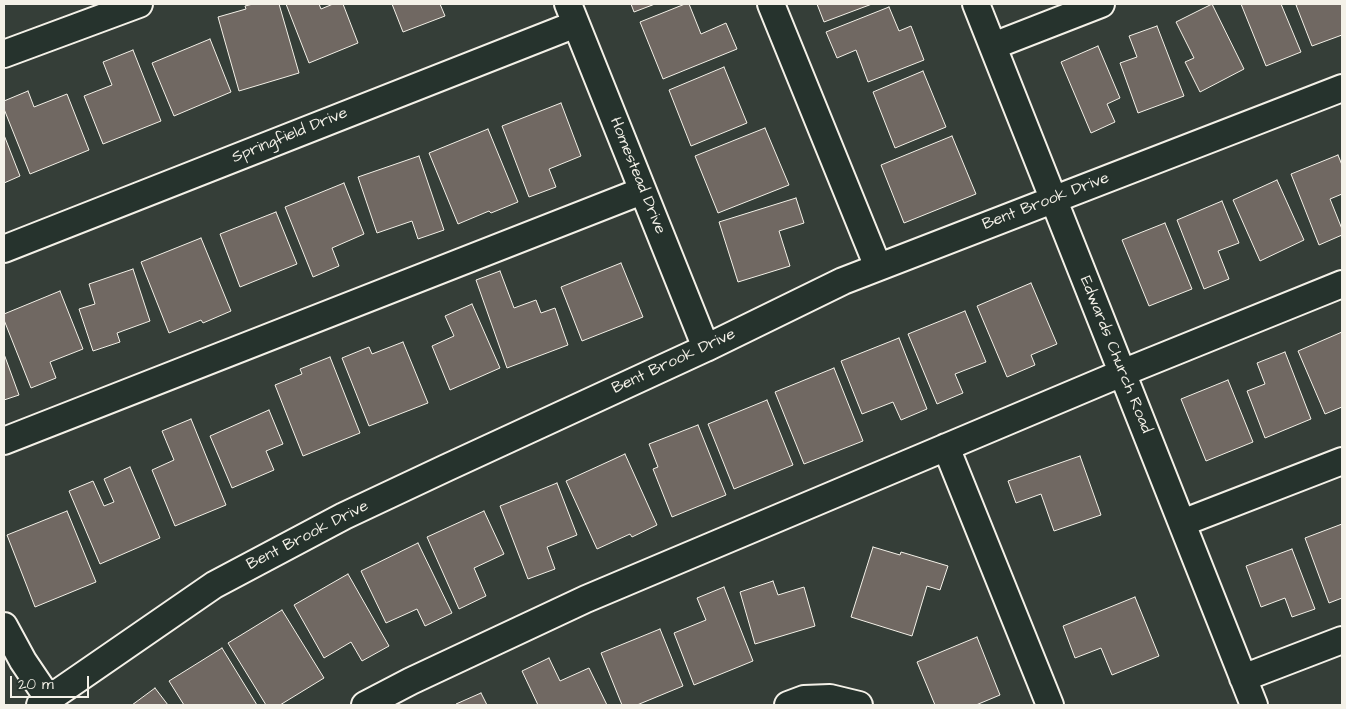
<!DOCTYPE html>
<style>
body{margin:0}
#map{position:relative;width:1346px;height:709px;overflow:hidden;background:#353e38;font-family:"Architects Daughter",sans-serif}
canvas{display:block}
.frame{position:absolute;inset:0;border:5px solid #f4f1e8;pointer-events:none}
.scale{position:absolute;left:10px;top:676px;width:79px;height:22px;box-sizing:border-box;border:2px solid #f4f1e8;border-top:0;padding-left:6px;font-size:15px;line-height:18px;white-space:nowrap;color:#f4f1e8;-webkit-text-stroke:4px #26332d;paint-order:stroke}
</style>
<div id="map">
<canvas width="1346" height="709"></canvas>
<div class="frame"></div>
<div class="scale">20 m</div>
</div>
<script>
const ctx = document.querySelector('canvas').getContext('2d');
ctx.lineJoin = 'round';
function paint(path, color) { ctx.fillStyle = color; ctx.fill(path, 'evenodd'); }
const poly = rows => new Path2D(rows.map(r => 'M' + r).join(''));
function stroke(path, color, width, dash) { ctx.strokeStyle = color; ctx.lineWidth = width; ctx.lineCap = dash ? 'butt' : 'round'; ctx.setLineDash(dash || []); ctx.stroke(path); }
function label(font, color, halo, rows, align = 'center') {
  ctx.font = font + ' "Architects Daughter",sans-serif'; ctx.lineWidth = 4; ctx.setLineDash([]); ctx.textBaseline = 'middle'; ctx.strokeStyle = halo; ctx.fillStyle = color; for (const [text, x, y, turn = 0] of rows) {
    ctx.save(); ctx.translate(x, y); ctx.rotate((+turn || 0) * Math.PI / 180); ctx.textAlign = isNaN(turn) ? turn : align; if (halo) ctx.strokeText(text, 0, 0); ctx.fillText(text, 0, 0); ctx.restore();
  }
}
const building = poly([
 [253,4,279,4,299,73,239,91,218,17,246,9,245,6,253,4],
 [286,4,319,4,321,9,333,4,343,4,358,43,309,63,286,4],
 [392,4,440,4,445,16,403,32,392,4],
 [631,4,655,4,634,12,631,4],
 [685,4,689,4,701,34,726,23,737,49,663,79,640,22,685,4],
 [817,4,872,4,824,22,817,4],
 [1212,4,1244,69,1200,92,1185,62,1194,58,1176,22,1212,4],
 [1241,4,1281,4,1301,52,1266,66,1241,4],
 [1300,4,1342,4,1342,35,1312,46,1296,5,1300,4],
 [889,7,899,31,911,26,924,60,868,82,856,50,837,58,826,32,889,7],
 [1157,26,1184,96,1138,113,1120,63,1137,57,1129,36,1157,26],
 [210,39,231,92,174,116,152,63,210,39],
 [1098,46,1120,98,1107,104,1115,122,1091,133,1061,62,1098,46],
 [133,50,161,121,103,144,84,96,112,85,103,62,133,50],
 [724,67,747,123,691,146,669,90,724,67],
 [923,71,946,127,895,148,873,92,923,71],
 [28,91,34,107,67,94,89,150,30,174,4,109,4,101,28,91],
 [561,103,581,156,549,169,556,187,529,197,502,126,561,103],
 [765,128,789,185,718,213,695,156,765,128],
 [488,129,518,202,491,213,489,211,458,224,429,153,488,129],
 [4,135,20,176,4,183,4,135],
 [952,136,976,194,904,223,881,165,952,136],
 [1338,155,1342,165,1342,194,1330,199,1342,229,1342,235,1319,245,1291,174,1338,155],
 [419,156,444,230,418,239,412,221,377,233,358,177,419,156],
 [1277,180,1304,240,1260,261,1233,200,1277,180],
 [344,183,364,234,332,248,339,266,313,277,285,207,344,183],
 [796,198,804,223,779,231,790,266,738,282,719,222,796,198],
 [1222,201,1239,243,1218,251,1229,279,1204,289,1177,220,1222,201],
 [276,212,297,264,240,287,220,234,276,212],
 [1165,223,1192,289,1149,306,1122,240,1165,223],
 [201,238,231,311,203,323,201,320,169,333,141,262,201,238],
 [621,263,643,317,582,341,561,287,621,263],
 [133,269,150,321,117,333,120,342,93,351,79,309,95,304,89,284,133,269],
 [500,271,514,308,536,300,541,313,555,308,568,345,507,368,476,280,500,271],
 [1031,283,1057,344,1031,355,1035,365,1007,377,977,306,1031,283],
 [60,291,83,349,50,362,56,378,31,388,4,320,4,314,60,291],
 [472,304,500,368,450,390,432,346,454,336,445,316,472,304],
 [965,311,986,362,955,374,963,393,937,404,908,334,965,311],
 [1342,332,1342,407,1325,414,1298,351,1342,332],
 [899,338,927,409,901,420,893,402,862,414,841,361,899,338],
 [403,342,428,403,369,426,342,358,369,347,372,354,403,342],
 [1285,352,1311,419,1265,438,1247,391,1265,384,1257,363,1285,352],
 [4,354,19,395,4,400,4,354],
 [330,357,360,433,303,456,275,385,302,374,300,369,330,357],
 [834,368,863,441,804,464,775,392,834,368],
 [1228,380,1253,442,1206,461,1181,399,1228,380],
 [767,400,793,465,734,489,708,424,767,400],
 [269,410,283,444,266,451,274,470,232,488,210,436,269,410],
 [191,419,226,505,175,526,152,470,174,460,162,431,191,419],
 [698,425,726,495,672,517,653,469,658,467,649,444,698,425],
 [625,454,657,525,632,537,630,534,597,549,566,481,625,454],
 [1080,456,1101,515,1054,531,1041,494,1016,503,1008,481,1080,456],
 [130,467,160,538,100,564,69,491,93,481,104,506,114,502,104,479,130,467],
 [557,483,577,535,547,547,555,569,528,579,500,506,557,483],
 [67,511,96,582,35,607,7,535,67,511],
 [484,511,504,554,474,568,486,596,459,609,427,537,484,511],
 [1342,524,1342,598,1329,603,1305,538,1342,524],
 [418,543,452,613,425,626,417,609,386,623,361,571,418,543],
 [873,547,900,555,901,552,948,566,940,590,927,586,912,636,851,617,873,547],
 [1292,549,1315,609,1292,617,1285,598,1261,607,1246,566,1292,549],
 [348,574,389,646,362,661,351,642,324,658,294,605,348,574],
 [773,581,778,595,804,587,815,626,755,644,740,592,773,581],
 [724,587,753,661,694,685,674,633,706,620,697,598,724,587],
 [1135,597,1159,656,1112,675,1101,648,1075,658,1063,626,1135,597],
 [282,610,324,678,280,705,266,705,228,643,282,610],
 [660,629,683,686,637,705,622,705,601,653,660,629],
 [977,637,1000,695,976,705,935,705,917,662,977,637],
 [222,648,257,705,184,705,169,681,222,648],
 [549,658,560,681,589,668,607,705,538,705,522,671,549,658],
 [155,688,168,705,132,705,155,688],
 [481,693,487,705,457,705,456,704,481,693]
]);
paint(building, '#706862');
stroke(building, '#f4f1e8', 1);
const minor = poly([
 [568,4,706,348],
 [771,4,878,267],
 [976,4,1254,705],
 [993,46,1101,4],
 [4,54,139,4],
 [4,249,576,24],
 [4,441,642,191],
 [946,447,1050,705],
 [1182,523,1342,461],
 [4,626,23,661,48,698],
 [1243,678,1342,640],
 [40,705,214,585,344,516,446,468,706,348,843,281,1342,88],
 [365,705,411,681,586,599,1122,373,1342,284],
 [788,705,804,699,830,698,859,705]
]);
stroke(minor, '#f4f1e8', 30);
stroke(minor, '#26332d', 26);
label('16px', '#f4f1e8', '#26332d', [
 ["Springfield Drive",290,136,-22],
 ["Homestead Drive",637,176,68],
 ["Bent Brook Drive",1046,202,-21],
 ["Edwards Church Road",1115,355,68],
 ["Bent Brook Drive",674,362,-25],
 ["Bent Brook Drive",308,536,-27]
]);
</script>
